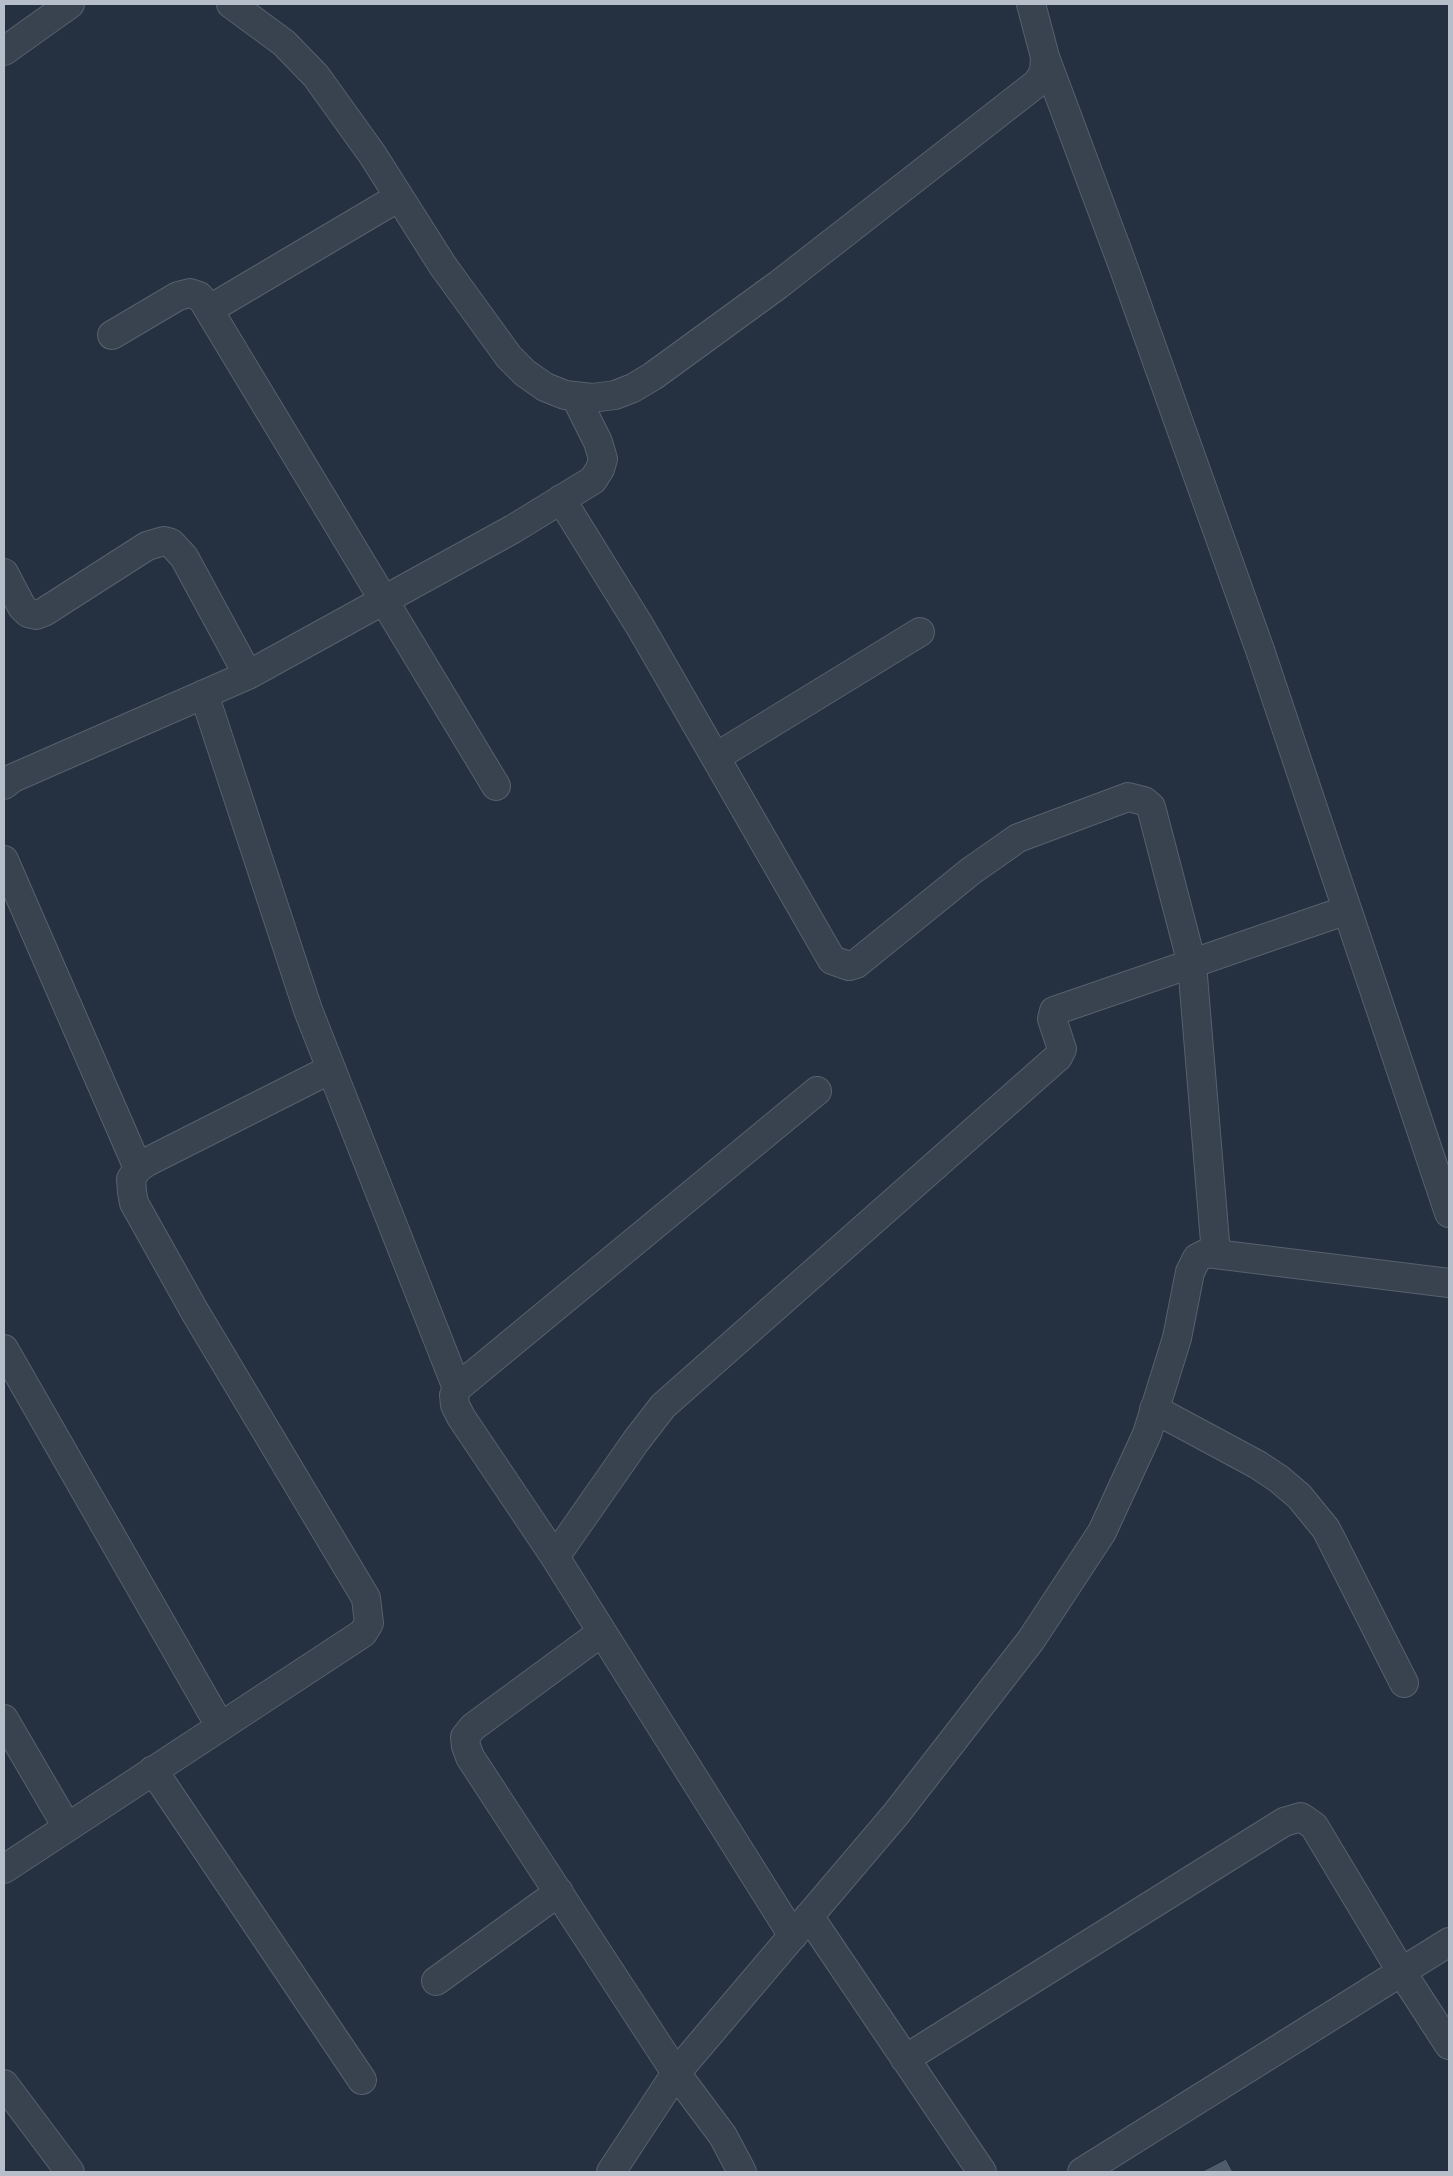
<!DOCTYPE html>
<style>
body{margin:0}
#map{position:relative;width:1453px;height:2176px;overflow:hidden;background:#253140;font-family:Montserrat,sans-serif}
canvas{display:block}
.frame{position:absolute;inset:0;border:5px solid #b6beca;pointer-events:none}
</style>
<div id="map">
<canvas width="1453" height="2176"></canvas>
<div class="frame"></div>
</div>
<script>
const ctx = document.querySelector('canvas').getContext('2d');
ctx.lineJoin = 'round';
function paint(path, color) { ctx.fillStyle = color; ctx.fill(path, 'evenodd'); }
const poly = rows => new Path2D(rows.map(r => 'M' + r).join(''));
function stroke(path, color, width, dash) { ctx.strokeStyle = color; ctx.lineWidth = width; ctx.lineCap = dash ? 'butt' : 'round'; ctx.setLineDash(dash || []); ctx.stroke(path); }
const building = poly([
 [1226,2159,1233,2172,1201,2172,1226,2159]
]);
paint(building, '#4e5c6b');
stroke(building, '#202a37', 1);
const street = poly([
 [231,4,284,43,316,76,372,154,443,266,509,357,525,373,545,387,565,395,592,398,615,395,633,388,653,376,778,285,1037,83,1044,72,1045,57,1031,4],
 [4,51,70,4],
 [1045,57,1123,266,1260,650,1449,1213],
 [210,309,399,197],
 [112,335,178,296,190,293,199,296,204,302,496,786],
 [561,499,641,628,832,960,849,966,856,964,971,871,1018,838,1128,797,1144,801,1151,807,1192,964,1216,1254],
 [4,573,22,607,28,613,36,615,44,612,147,546,164,541,171,543,184,557,248,675],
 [204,694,308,1010,457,1388],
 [716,757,920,632],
 [4,785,13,778,248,675,513,529,593,480,600,469,603,459,598,442,575,396],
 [4,860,138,1168],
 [4,1349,220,1726],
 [1154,1409,1258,1465,1279,1479,1299,1496,1326,1529,1404,1683],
 [555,1557,636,1441,663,1406,1058,1057,1062,1049,1052,1019,1054,1011,1347,910],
 [602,1632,473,1727,465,1737,466,1746,470,1757,676,2073,723,2136,742,2172],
 [4,1719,67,1827],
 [153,1770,362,2080],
 [4,1869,363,1633,369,1623,366,1598,195,1312,134,1203,132,1192,131,1179,138,1168,147,1162,331,1069],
 [809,1916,982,2172],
 [793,1936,555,1557,461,1417,455,1405,454,1395,457,1388,817,1091],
 [436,1981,559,1892],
 [905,2059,1284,1822,1301,1817,1314,1826,1401,1971,1449,2045],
 [4,2084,70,2172],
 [611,2172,676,2073,896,1814,1031,1640,1102,1532,1147,1434,1177,1338,1190,1272,1197,1258,1207,1253,1449,1283],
 [1082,2172,1449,1942]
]);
stroke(street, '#57616d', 30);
stroke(street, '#39434f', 28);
</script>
